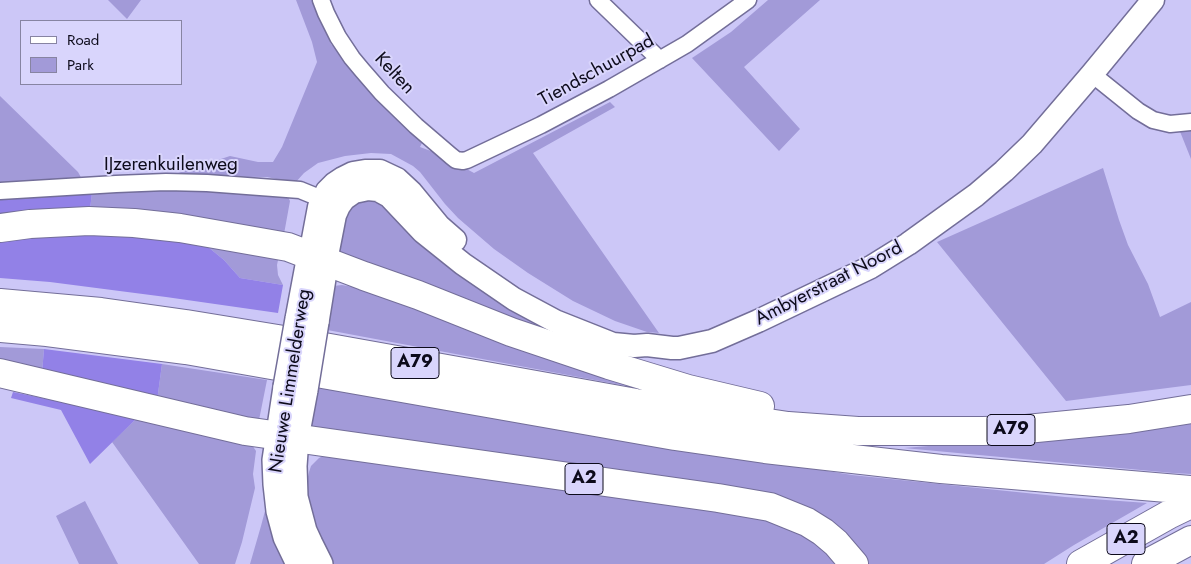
<!DOCTYPE html>
<style>
body{margin:0}
#map{position:relative;width:1191px;height:564px;overflow:hidden;background:#ccc7f7;font-family:Jost,sans-serif}
canvas{display:block}
.legend{position:absolute;left:20px;top:20px;width:162px;height:65px;box-sizing:border-box;background:#d9d5fc;border:1px solid #8784a2;margin:0;padding:6px 9px;list-style:none;font-size:15px;color:#0d0b1b}
.legend li{display:flex;align-items:center;gap:10px;height:25px}
.legend b{width:25px;border:1px solid #8784a2}
</style>
<div id="map">
<canvas width="1191" height="564"></canvas>
<ul class="legend">
<li><b style="height:6px;background:#fff"></b>Road</li>
<li><b style="height:14px;background:#a29ad8"></b>Park</li>
</ul>
</div>
<script>
const ctx = document.querySelector('canvas').getContext('2d');
ctx.lineJoin = 'round';
function paint(path, color) { ctx.fillStyle = color; ctx.fill(path, 'evenodd'); }
const poly = rows => new Path2D(rows.map(r => 'M' + r).join(''));
function stroke(path, color, width, dash) { ctx.strokeStyle = color; ctx.lineWidth = width; ctx.lineCap = dash ? 'butt' : 'round'; ctx.setLineDash(dash || []); ctx.stroke(path); }
function label(font, color, halo, rows, align = 'center') {
  ctx.font = font + ' Jost,sans-serif'; ctx.lineWidth = 4; ctx.setLineDash([]); ctx.textBaseline = 'middle'; ctx.strokeStyle = halo; ctx.fillStyle = color; for (const [text, x, y, turn = 0] of rows) {
    ctx.save(); ctx.translate(x, y); ctx.rotate((+turn || 0) * Math.PI / 180); ctx.textAlign = isNaN(turn) ? turn : align; if (halo) ctx.strokeText(text, 0, 0); ctx.fillText(text, 0, 0); ctx.restore();
  }
}
paint(poly([
 [108,0,141,0,127,19],
 [296,0,313,0,331,44,379,99,423,141,420,147,439,154,474,173,610,102,615,107,533,153,659,333,647,332,615,321,573,301,528,273,494,249,458,218,445,204,420,172,413,166,391,154,371,153,345,156,318,163,304,173,295,183,267,177,169,176,230,156,258,162,273,162,282,147,317,62,312,42],
 [768,0,820,0,744,67,800,129,779,151,692,58,731,32],
 [0,96,78,172,83,181,0,185],
 [1191,126,1191,159,1179,129],
 [1103,168,1119,220,1128,245,1148,284,1160,317,1191,302,1191,385,1066,401,937,242],
 [232,189,288,197,290,201,284,234,90,209,92,193,162,190],
 [374,195,596,352,341,256,338,249,349,205],
 [197,238,280,250,277,265,278,275,283,285,240,278,224,260],
 [342,285,353,287,458,325,680,396,322,329,333,286],
 [0,347,44,349,42,373,0,364],
 [162,364,267,380,258,425,157,401],
 [315,387,852,475,1065,497,1147,503,1074,545,1044,564,863,564,829,525,312,427,308,424],
 [137,418,252,445,256,451,253,474,255,488,242,542,235,564,199,564,112,442],
 [1191,420,1191,474,1173,473,904,448,1100,432],
 [325,455,706,508,770,520,813,539,839,564,334,564,327,553,316,528,310,509,307,491,307,481,309,472,311,466,319,458],
 [269,496,288,564,250,564,261,526],
 [85,501,118,564,79,564,56,516]
]), '#a29ad8');
paint(poly([
 [92,193,90,209,0,215,0,196],
 [106,229,197,238,224,260,240,278,283,285,278,313,166,297,50,282,0,278,0,238],
 [44,349,162,364,157,401,42,373],
 [13,392,105,411,137,418,90,464,61,410,11,398]
]), '#9281e7');
const street = poly([
 [321,0,326,13,338,37,352,58,362,70,382,93,416,126,451,156,456,160,463,161,467,160,541,125,609,89,687,44,748,0],
 [598,0,660,60],
 [1092,74,1138,111,1153,120,1170,124,1191,122],
 [0,191,116,184,166,182,207,183,300,190,332,203]
]);
const secondary = poly([
 [310,255,319,207,327,191,334,184,343,178,353,173,365,171,380,171,397,179,411,192,439,226,455,240],
 [326,261,335,215,339,206,344,199,354,192,368,189,378,190,389,196,423,232,463,264,514,299,555,321,613,344,634,346,647,345,672,348,679,348,712,341,758,321,871,267,908,244,976,195,1004,171,1032,144,1092,74,1153,0]
]);
const primary = poly([
 [298,319,310,255],
 [316,322,325,266],
 [286,387,275,460,276,484,279,511,286,537,299,564],
 [305,390,296,438,294,466,295,497,304,531,310,544,320,564]
]);
const highway = poly([
 [0,228,30,224,89,221,134,223,180,228,288,247,364,276,418,295,511,332,609,365,688,389,760,406],
 [0,303,101,312,186,324,302,343,636,403,788,426,858,431,983,431,1016,430,1129,419,1191,409],
 [0,328,47,332,186,350,675,436,765,449,941,469,1191,490],
 [0,373,245,431,718,498,770,507,807,522,823,532,836,543,854,564],
 [1081,564,1170,514,1191,504],
 [1146,564,1191,540]
]);
stroke(street, '#736e99', 19);
stroke(secondary, '#736e99', 25);
stroke(primary, '#736e99', 28);
stroke(highway, '#736e99', 30);
stroke(street, '#fff', 16);
stroke(secondary, '#fff', 22);
stroke(primary, '#fff', 25);
stroke(highway, '#fff', 28);
const primaryBridge = poly([
 [286,387,298,319],
 [305,390,316,322]
]);
stroke(primaryBridge, '#736e99', 28, []);
stroke(primaryBridge, '#fff', 25);
for (const [x, y, w] of [
 [415,363,48],
 [1011,430,48],
 [584,479,38],
 [1126,539,38]
]) { const box = new Path2D(); box.roundRect(x - w / 2, y - 15.5, w, 31, 4); ctx.fillStyle = '#d9d5fc'; ctx.fill(box); stroke(box, '#0d0b1b', 1); }
label('bold 18px', '#0d0b1b', null, [
 ["A79",415,363],
 ["A79",1011,430],
 ["A2",584,479],
 ["A2",1126,539]
]);
label('19px', '#0d0b1b', '#d9d5fc', [
 ["Tiendschuurpad",597,71,-29],
 ["Kelten",394,74,47],
 ["IJzerenkuilenweg",171,165],
 ["Ambyerstraat Noord",829,284,-27],
 ["Nieuwe Limmelderweg",291,381,-81]
]);
</script>
